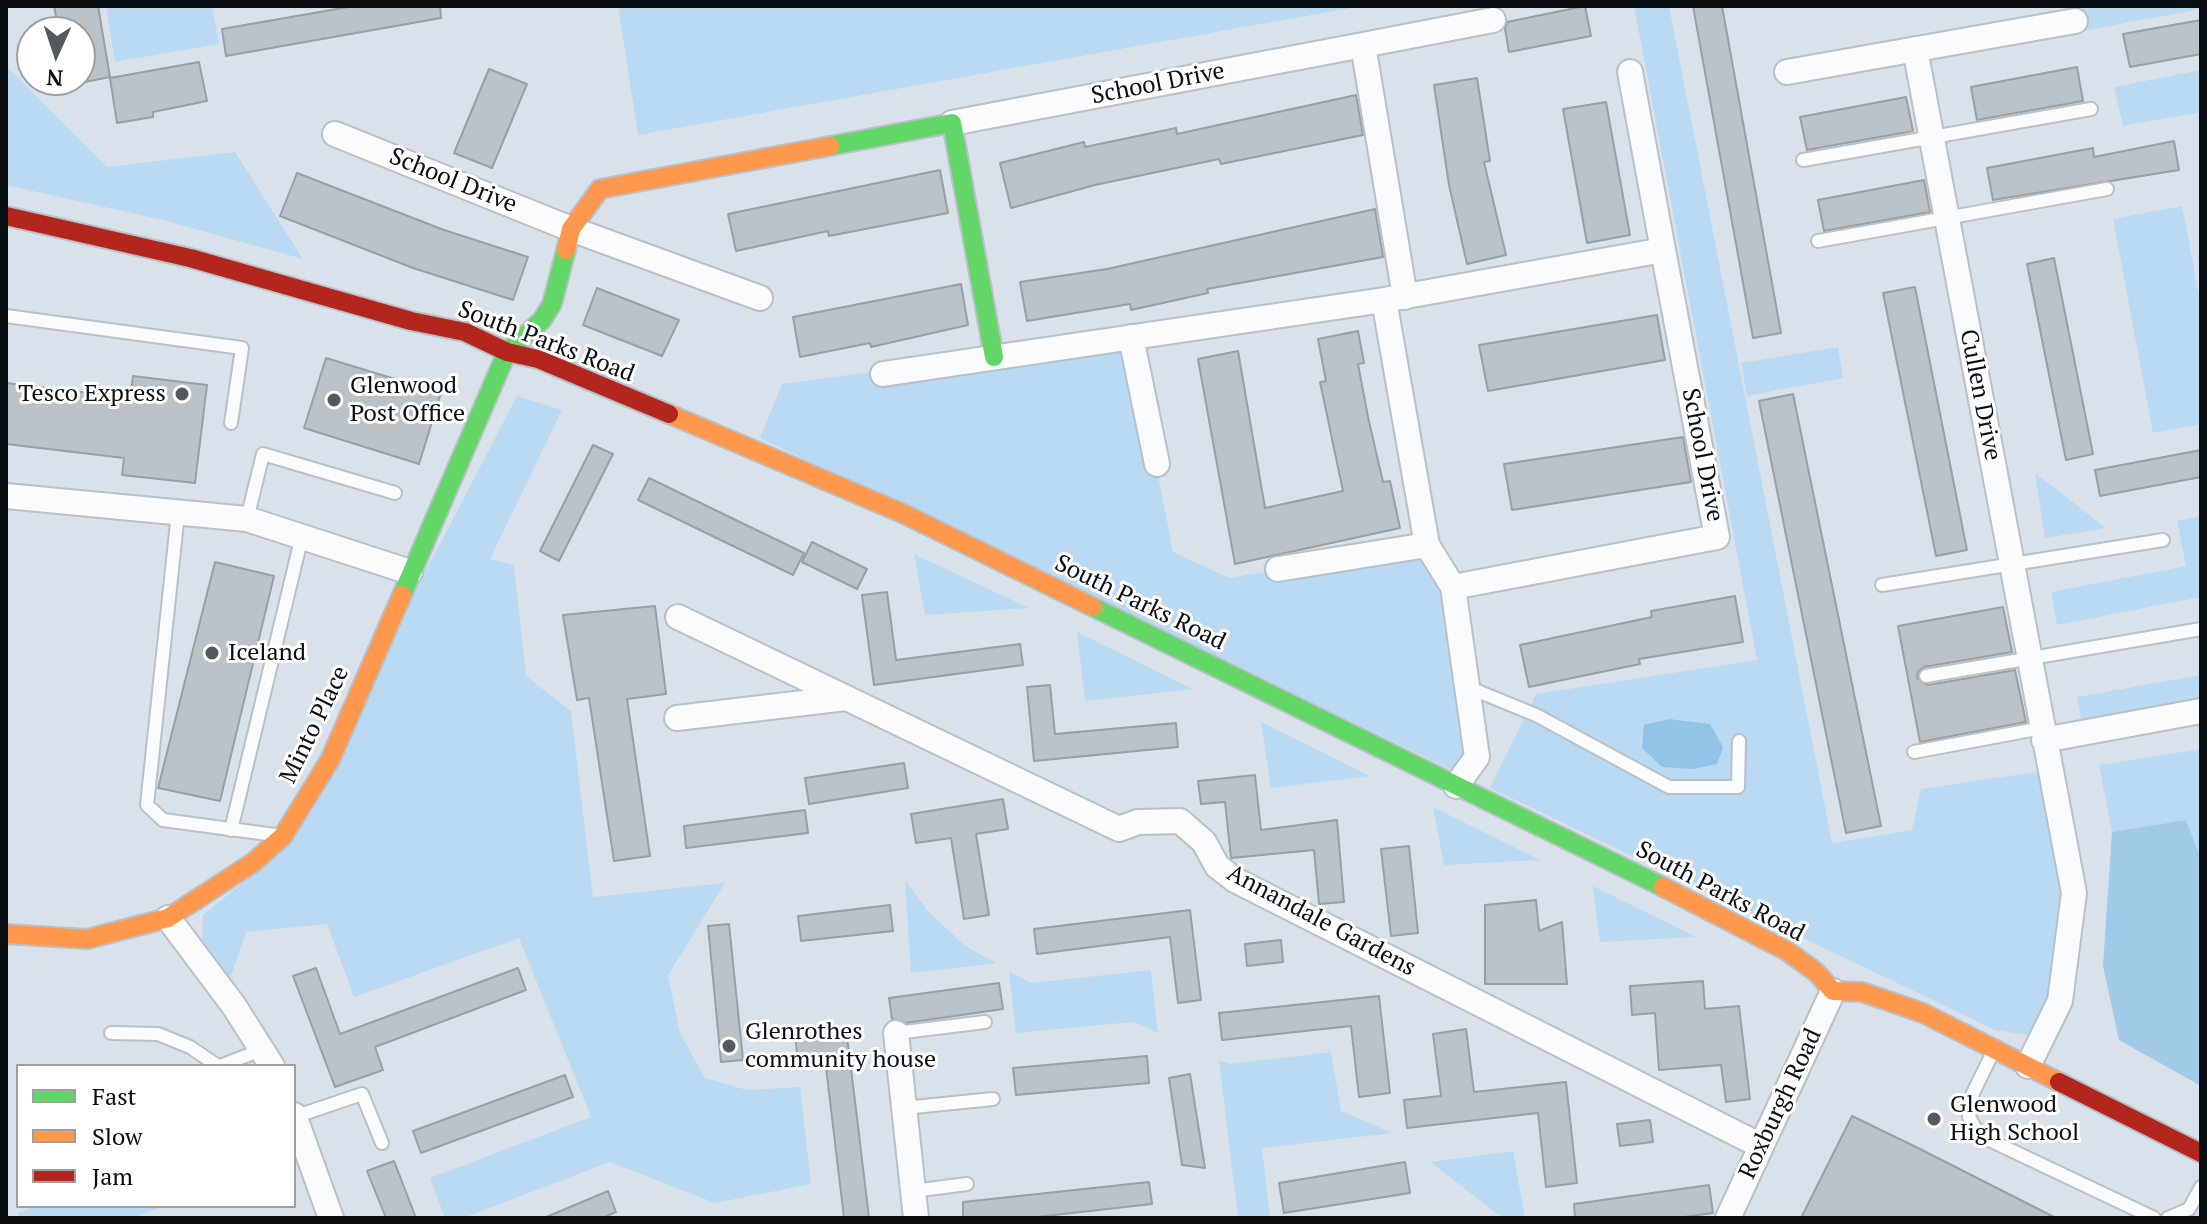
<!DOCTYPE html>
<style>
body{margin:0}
#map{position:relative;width:2207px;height:1224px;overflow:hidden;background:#d9e2ea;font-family:"PT Serif",serif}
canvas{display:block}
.frame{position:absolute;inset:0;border:8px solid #0a0f14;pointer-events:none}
.legend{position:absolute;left:16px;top:1064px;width:280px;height:144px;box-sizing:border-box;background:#fff;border:2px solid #9d9fa1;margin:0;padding:10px 14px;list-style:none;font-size:24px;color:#0a0f14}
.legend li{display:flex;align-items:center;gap:16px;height:40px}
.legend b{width:40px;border:2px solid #9d9fa1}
.north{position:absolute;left:16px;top:16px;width:80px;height:80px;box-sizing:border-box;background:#fff;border:2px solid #9d9fa1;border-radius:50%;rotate:183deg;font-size:22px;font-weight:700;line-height:32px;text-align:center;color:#0a0f14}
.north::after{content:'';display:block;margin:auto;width:28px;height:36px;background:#52595f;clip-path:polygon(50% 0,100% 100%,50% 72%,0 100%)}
</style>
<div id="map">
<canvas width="2207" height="1224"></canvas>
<div class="frame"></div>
<ul class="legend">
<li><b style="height:10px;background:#63d668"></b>Fast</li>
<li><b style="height:10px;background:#ff974d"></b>Slow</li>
<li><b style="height:10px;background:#b3261e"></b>Jam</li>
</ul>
<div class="north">N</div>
</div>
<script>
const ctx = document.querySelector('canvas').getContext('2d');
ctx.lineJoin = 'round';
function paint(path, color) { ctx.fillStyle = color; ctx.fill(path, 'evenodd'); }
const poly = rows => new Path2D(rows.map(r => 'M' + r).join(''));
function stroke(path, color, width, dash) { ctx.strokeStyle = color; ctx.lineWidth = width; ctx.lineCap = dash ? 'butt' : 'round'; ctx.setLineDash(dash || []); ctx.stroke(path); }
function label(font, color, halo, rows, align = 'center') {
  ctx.font = font + ' "PT Serif",serif'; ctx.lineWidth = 6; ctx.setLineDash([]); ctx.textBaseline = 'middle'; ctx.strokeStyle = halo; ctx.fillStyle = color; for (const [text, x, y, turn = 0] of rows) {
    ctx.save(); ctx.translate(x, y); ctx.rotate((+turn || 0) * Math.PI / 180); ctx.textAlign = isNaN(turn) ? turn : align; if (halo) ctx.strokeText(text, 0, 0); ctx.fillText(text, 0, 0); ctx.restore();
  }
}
paint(poly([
 [106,6,212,6,219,44,115,62],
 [618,6,1362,6,638,135],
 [1634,6,1669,6,1832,843,1912,830,1921,789,2050,770,2074,893,2042,1037,1995,1030,1490,788,1536,694,1757,660],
 [2072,6,2201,6,2201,9,2077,32],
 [6,66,107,167,235,152,303,259,159,219,6,185],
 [2201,70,2201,112,2123,126,2114,87],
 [2182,206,2201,305,2201,424,2153,433,2113,219],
 [1131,337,1173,552,1229,578,1427,545,1453,587,1470,688,1463,775,760,438,782,384],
 [1838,347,1843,378,1747,396,1741,363],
 [517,396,562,410,490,559,514,565,526,676,571,711,593,897,725,883,668,975,680,1033,705,1078,747,1090,800,1087,811,1184,715,1203,610,1162,463,1218,445,1218,430,1178,591,1117,519,938,354,997,327,924,246,932,230,979,202,956,203,915,250,877,439,546],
 [2035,473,2106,528,2045,538],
 [2201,516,2201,597,2057,625,2051,592,2186,566,2177,521],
 [914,554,1029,608,925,615],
 [1077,632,1193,689,1085,701],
 [2201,675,2201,703,2082,723,2077,697],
 [1261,722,1370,776,1271,788],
 [2201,749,2201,860,2186,820,2112,832,2099,765],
 [1433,807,1540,860,1444,865],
 [905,880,927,910,965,946,996,963,911,973],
 [1593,886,1696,937,1600,942],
 [1151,970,1158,1033,1133,1022,1016,1033,1009,971,1032,983],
 [1331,1052,1341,1111,1393,1133,1262,1148,1270,1218,1238,1218,1219,1060,1230,1064],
 [1513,1151,1525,1218,1503,1218,1430,1162],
 [35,1206,165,1206,133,1218,20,1218,18,1213]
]), '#badaf3');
paint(poly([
 [2186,820,2201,860,2201,1086,2119,1040,2103,966,2112,832]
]), '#a2cae9');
paint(poly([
 [1669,719,1710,724,1723,747,1717,764,1693,769,1662,767,1642,748,1644,725]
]), '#92c4e8');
const building = poly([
 [54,6,98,6,110,77,80,83,80,32,59,32,54,6],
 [354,6,440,6,441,18,226,56,222,29,354,6],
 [1585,6,1591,36,1509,52,1505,29,1507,22,1585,6],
 [1693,6,1722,6,1781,333,1753,338,1693,6],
 [2201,20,2201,54,2130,67,2123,34,2201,20],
 [199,62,207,101,153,112,153,117,117,123,110,78,199,62],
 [2077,67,2083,101,1977,120,1971,87,2077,67],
 [489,69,527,84,492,168,454,153,489,69],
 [1477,78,1490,161,1484,162,1506,255,1467,264,1449,185,1434,85,1477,78],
 [1356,95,1363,135,1221,164,1219,159,1095,185,1011,208,1000,163,1084,142,1085,147,1176,128,1177,134,1356,95],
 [1906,97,1913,131,1807,150,1800,117,1906,97],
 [1606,102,1630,235,1587,243,1563,109,1606,102],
 [2174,141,2179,170,1993,200,1987,168,2093,148,2094,157,2174,141],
 [940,170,948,213,829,236,828,231,736,251,728,214,940,170],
 [297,173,444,230,528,257,513,300,413,268,280,216,297,173],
 [1924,180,1930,212,1824,231,1818,200,1924,180],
 [1375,209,1383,257,1207,289,1208,293,1131,310,1130,304,1027,321,1020,282,1107,269,1375,209],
 [2054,258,2093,454,2066,460,2027,264,2054,258],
 [961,284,968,325,871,347,870,343,800,357,793,317,961,284],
 [1915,287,1967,550,1936,556,1883,293,1915,287],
 [597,288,679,320,662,356,583,325,597,288],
 [1657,315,1665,360,1488,391,1479,345,1657,315],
 [1358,331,1364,363,1358,364,1368,417,1383,482,1390,481,1400,528,1235,564,1198,359,1238,351,1265,508,1343,491,1320,382,1326,381,1318,339,1358,331],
 [326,358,441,393,419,464,304,428,326,358],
 [133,376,207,385,195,483,122,475,124,458,6,444,6,383,130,398,133,376],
 [1793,394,1881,826,1846,833,1759,401,1793,394],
 [1683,437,1691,482,1512,510,1504,464,1683,437],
 [593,445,613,454,559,561,540,551,593,445],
 [2201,450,2201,477,2100,496,2095,470,2201,450],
 [649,478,804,553,793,575,638,500,649,478],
 [812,542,867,569,857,589,802,562,812,542],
 [215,562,274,576,220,801,158,788,215,562],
 [887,592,896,660,1020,644,1023,665,874,685,862,595,887,592],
 [1735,596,1743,642,1639,659,1640,664,1529,687,1520,645,1652,617,1651,611,1735,596],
 [655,606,666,694,627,699,650,856,614,861,589,698,577,700,563,615,655,606],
 [2003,607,2012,652,1924,667,1918,672,1917,678,1928,685,2015,670,2026,722,1920,742,1898,626,2003,607],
 [1050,685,1055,734,1176,723,1178,747,1034,761,1027,687,1050,685],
 [904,763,908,788,809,804,805,778,904,763],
 [1255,775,1261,830,1337,820,1344,902,1319,904,1314,850,1231,858,1225,802,1201,804,1198,781,1255,775],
 [1003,799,1008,829,976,834,989,915,964,919,951,838,916,843,911,814,1003,799],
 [805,810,808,833,686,848,684,826,805,810],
 [1409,846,1418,933,1391,936,1381,849,1409,846],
 [1536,900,1539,931,1562,922,1567,984,1485,984,1485,905,1536,900],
 [890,905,893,931,801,941,798,916,890,905],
 [1190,910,1201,1000,1178,1003,1170,937,1037,954,1034,929,1190,910],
 [729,924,743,1060,721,1062,708,926,729,924],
 [1281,940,1283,962,1247,966,1245,944,1281,940],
 [316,968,340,1034,518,968,526,990,375,1047,383,1070,335,1087,293,976,316,968],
 [1703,981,1705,1009,1739,1006,1750,1099,1726,1102,1721,1065,1659,1070,1655,1013,1632,1015,1630,986,1703,981],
 [999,983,1003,1009,906,1023,892,1019,889,998,999,983],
 [1379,996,1390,1093,1359,1097,1351,1026,1222,1040,1219,1013,1379,996],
 [846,1029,855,1101,869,1218,844,1218,825,1059,798,1062,795,1034,846,1029],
 [1466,1029,1474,1092,1566,1082,1577,1183,1546,1187,1538,1113,1407,1128,1404,1100,1441,1096,1433,1034,1466,1029],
 [1147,1056,1149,1083,1016,1095,1013,1068,1147,1056],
 [1190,1074,1205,1168,1182,1165,1169,1078,1190,1074],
 [565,1075,573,1097,421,1153,413,1131,565,1075],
 [1852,1116,1918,1148,2056,1218,1801,1218,1852,1116],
 [1650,1120,1653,1142,1620,1146,1617,1124,1650,1120],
 [394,1161,416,1218,386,1218,367,1171,394,1161],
 [1405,1162,1410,1193,1284,1213,1279,1183,1405,1162],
 [1149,1182,1152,1204,1028,1218,963,1218,963,1202,1149,1182],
 [1709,1185,1713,1213,1677,1218,1575,1218,1574,1204,1709,1185],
 [608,1191,616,1212,602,1218,544,1218,608,1191]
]);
paint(building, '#bac1c7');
stroke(building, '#989fa5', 2);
const lane = poly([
 [1803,160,2091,109],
 [1818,241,2107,189],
 [6,316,242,348,231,423],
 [178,513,147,805,163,820,275,835],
 [247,519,263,454,395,493],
 [1882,585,2163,540],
 [1926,676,2201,629],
 [1470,688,1536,715,1669,787,1738,787,1739,741],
 [1914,752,2042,728],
 [231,830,302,536],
 [111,1033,158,1034,190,1047,218,1066],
 [896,1033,985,1022],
 [1993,1052,1973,1093,1969,1117,1979,1135,2154,1218],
 [220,1066,261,1050],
 [904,1108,993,1099],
 [294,1117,362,1094,382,1143],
 [913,1191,967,1184],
 [2168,1218,2189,1209,2201,1187]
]);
const street = poly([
 [1363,45,1493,20],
 [1915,49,2074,893,2060,1001,2028,1066],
 [1630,72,1663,250],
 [1787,72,2075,21],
 [952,123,1363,45,1405,297],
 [335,134,571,229,760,298],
 [1384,300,1427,545,1453,587],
 [1131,337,1157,464],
 [883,374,1384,300,1663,250,1717,537,1453,587,1477,757,1456,786],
 [6,496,247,519,410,572],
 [1278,569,1427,545],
 [678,617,1119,829,1138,822,1180,821,1204,842,1217,866,1235,880,1761,1146],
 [677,718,846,698],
 [2044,740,2201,711],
 [168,918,234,1006,272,1066],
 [896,1033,916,1218],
 [294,1115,331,1218],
 [1728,1218,1833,991]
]);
const fast = poly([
 [830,146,952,123,994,357],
 [402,595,507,352,542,320,552,304,566,250],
 [1093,607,1663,887]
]);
const slow = poly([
 [566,250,571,229,600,189,830,146],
 [669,414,904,514,1093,607],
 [1663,887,1787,951,1816,972,1833,991,1862,992,1923,1013,2059,1082],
 [6,934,87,939,168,918,254,862,283,836,330,760,402,595]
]);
const jam = poly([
 [6,216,190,258,411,321,465,332,507,352,538,359,669,414],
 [2059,1082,2201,1153]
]);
stroke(lane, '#b9c0c7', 16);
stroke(street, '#b9c0c7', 28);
stroke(fast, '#b9c0c7', 22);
stroke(slow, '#b9c0c7', 22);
stroke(jam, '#b9c0c7', 22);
stroke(lane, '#f9fbfc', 12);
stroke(street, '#f9fbfc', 24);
stroke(fast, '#63d668', 18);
stroke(slow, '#ff974d', 18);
stroke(jam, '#b3261e', 18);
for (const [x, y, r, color] of [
 [182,394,8,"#52595f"],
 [334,400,8,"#52595f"],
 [212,653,8,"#52595f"],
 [729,1046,8,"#52595f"],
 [1934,1119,8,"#52595f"]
]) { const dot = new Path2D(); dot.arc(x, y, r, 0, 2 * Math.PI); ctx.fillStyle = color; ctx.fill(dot); stroke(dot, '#fff', 3); }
label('24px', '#0a0f14', '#fff', [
 ["School Drive",1158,84,-11],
 ["School Drive",453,181,22],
 ["South Parks Road",546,342,21],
 ["Cullen Drive",1980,395,79],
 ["School Drive",1702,455,79],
 ["South Parks Road",1140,603,26],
 ["Minto Place",315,725,-64],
 ["South Parks Road",1720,892,28],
 ["Annandale Gardens",1321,921,28],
 ["Roxburgh Road",1781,1104,-65]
]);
label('24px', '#0a0f14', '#fff', [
 ["Glenwood",350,386],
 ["Post Office",350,414],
 ["Tesco Express",166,394,"right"],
 ["Iceland",228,653],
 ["Glenrothes",745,1032],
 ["community house",745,1060],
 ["Glenwood",1950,1105],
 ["High School",1950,1133]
], 'left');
</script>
